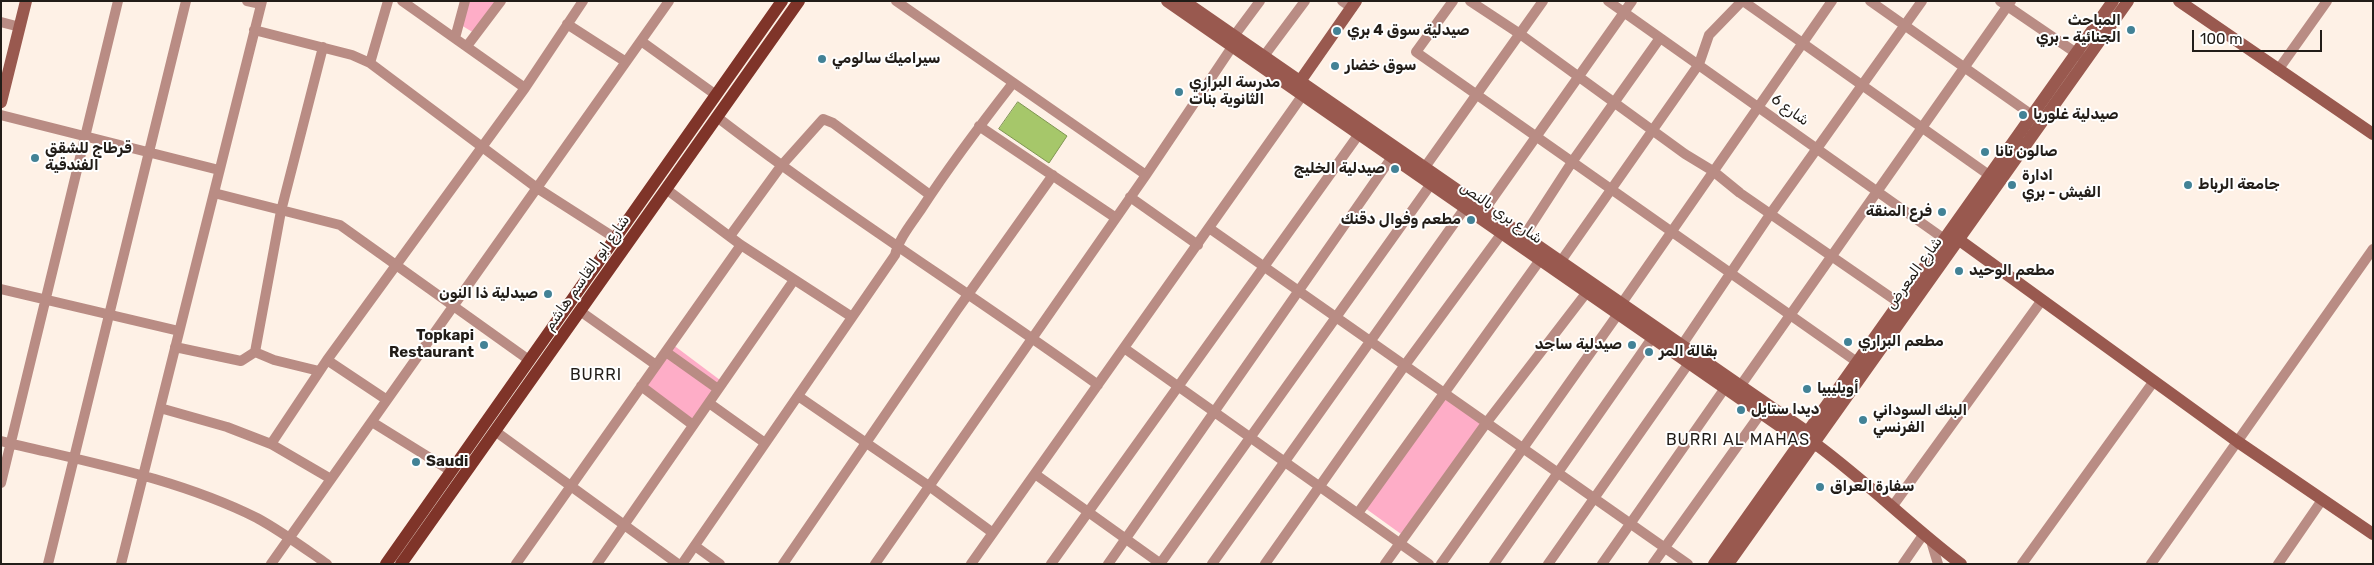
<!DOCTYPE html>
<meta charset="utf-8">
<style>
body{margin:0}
#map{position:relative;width:2374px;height:565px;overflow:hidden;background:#fef1e6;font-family:Rubik,sans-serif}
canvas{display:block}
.frame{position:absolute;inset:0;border:2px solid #221d18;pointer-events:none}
.scale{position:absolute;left:2192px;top:30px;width:130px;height:22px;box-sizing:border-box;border:2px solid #221d18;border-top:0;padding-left:6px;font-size:15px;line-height:18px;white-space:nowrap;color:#221d18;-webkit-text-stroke:4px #fff;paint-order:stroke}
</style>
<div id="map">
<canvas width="2374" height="565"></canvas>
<div class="frame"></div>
<div class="scale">100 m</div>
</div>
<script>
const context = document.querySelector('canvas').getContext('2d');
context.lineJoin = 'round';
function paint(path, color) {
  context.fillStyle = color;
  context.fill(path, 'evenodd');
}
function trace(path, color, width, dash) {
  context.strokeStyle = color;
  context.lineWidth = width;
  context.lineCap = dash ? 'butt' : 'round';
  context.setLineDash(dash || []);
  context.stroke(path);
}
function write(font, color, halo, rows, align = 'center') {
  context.font = font + ' Rubik,Vazirmatn,sans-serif';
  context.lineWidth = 4;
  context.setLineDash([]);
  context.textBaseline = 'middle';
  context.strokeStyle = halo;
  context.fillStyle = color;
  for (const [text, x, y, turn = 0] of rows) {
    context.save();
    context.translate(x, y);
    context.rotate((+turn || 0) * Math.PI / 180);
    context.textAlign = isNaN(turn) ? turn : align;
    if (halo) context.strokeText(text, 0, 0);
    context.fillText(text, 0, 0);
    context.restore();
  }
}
paint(new Path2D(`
 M467,1H497L474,33L461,25Z
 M672,344L720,380L691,421L641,385Z
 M1445,397L1481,423L1401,534L1365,508Z`), '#feadc7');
const water = new Path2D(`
 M1018,102L1067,136L1049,163L999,129Z`);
paint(water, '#a6c76a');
trace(water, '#7e9451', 1);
trace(new Path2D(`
 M247,1L261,4
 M402,1L525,88
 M896,1L1146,175
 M1342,1L1352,8
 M1453,1L1416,52L1857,362
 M1470,1L1520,34L1685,154L1713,171L1740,193L1905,307
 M1608,1L1950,243
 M1743,1L1989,175
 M1870,1L2032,115
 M2000,1L2082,57
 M1,22L20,27
 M567,24L626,62
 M254,30L352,55L370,63L537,188L615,238
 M455,38L465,1
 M641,41L716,95
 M467,46L501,1
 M1264,56L1305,1
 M370,63L388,1
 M2278,70L2327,1
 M1,115L219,170
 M717,117C839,211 972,294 1098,385
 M979,126L1116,218
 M1425,167L1543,1
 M666,189L741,245L852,317
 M214,193L340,225L529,360
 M1130,197L1198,245
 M1485,209L1632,1
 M1209,228L1688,564
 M730,236L781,166L823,119L833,123L930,195
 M1524,236L1572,162L1660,38
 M1561,261L1699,64L1709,35L1742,1
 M1,289L179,331
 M1622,303L1832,1
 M580,311L656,365
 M1682,345L1771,213L1922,1
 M175,347L241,361L255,352L274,360L319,371
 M1124,348L1429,564
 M255,352L281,211L323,47
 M666,352L718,389
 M327,360L387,400
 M1741,385L2011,1
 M641,386L693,425
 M798,396L929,486L993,533
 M709,403L765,443
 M160,408L227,427L271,444L331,479
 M372,422L451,471
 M495,431L678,564
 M1,441C87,462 177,478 257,518C281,531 304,548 327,564
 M271,444L327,360L525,88L583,1
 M1035,474L1161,564
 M1,483L118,1
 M1892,507L2042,300
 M1358,513L1540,260
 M1931,541L1938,564
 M695,546L720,564
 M48,564L186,1
 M121,564L262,1
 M271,564L669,1
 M516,564L741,245
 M597,564L794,280
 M682,564L895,255C899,238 912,223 922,208C950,165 981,124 1013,83
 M783,564L957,310L1053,175
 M875,564L1146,175L1232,47L1234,36L1260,1
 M971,564L1307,89
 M1051,564L1359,134
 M1108,564L1392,157
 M1160,564L1431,184
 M1212,564L1465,208
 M1265,564L1405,365L1502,233
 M1385,564L1487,422L1587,292
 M1441,564L1618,314
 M1494,564L1652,338
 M1548,564L1689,363
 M1602,564L1725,388
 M1653,564L1761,413
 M1903,564L1923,535
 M2022,564L2154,381
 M2151,564L2373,249
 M2278,564L2322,500`), '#b98c84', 10);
trace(new Path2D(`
 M1167,1L1810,447L1817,445
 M1184,1L1816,438L1817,445C1867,482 1911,526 1961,564
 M2179,1L2373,134
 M1296,87L1356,1
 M1,102L26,1
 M1951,234L2238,442L2373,534
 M1714,564L2113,1
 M1728,564L2128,1`), '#99594f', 12);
trace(new Path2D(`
 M386,564L782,1
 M401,564L799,1`), '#7f3429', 12);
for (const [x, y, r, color] of [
 [2131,30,5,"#428296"],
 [1337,31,5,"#428296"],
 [822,59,5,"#428296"],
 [1335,66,5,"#428296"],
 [1179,92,5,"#428296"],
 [2023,115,5,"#428296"],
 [1985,152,5,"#428296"],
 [35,158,5,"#428296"],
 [1395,169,5,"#428296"],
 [2012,185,5,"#428296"],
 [2188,185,5,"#428296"],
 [1942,212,5,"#428296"],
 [1471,220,5,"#428296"],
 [1959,271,5,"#428296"],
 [548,294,5,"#428296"],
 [1848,342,5,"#428296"],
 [484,345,5,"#428296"],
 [1632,345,5,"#428296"],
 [1649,352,5,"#428296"],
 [1807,389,5,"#428296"],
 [1741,410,5,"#428296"],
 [1863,420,5,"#428296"],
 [416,462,5,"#428296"],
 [1820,487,5,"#428296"]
]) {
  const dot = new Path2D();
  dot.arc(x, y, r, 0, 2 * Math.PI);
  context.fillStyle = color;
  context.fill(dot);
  trace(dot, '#fff', 2);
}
write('bold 15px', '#221d18', '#fff', [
 ["المباحث",2121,21,"right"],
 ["الجنائية - بري",2121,38,"right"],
 ["صيدلية سوق 4 بري",1347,31],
 ["سيراميك سالومي",832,59],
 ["سوق خضار",1345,66],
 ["مدرسة البراري",1189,83],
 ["الثانوية بنات",1189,100],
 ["صيدلية غلوريا",2033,115],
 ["قرطاج للشقق",45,149],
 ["الفندقية",45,166],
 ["صالون تانا",1995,152],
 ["صيدلية الخليج",1385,169,"right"],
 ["ادارة",2022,176],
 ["الفيش - بري",2022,193],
 ["جامعة الرباط",2198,185],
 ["فرع المنقة",1932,212,"right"],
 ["مطعم وفوال دقنك",1461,220,"right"],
 ["مطعم الوحيد",1969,271],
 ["صيدلية ذا النون",538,294,"right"],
 ["Topkapi",474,336,"right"],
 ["Restaurant",474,353,"right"],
 ["مطعم البراري",1858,342],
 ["صيدلية ساجد",1622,345,"right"],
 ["بقالة المر",1659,352],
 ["أويليبيا",1817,389],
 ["ديدا ستايل",1751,410],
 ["البنك السوداني",1873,411],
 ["الفرنسي",1873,428],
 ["Saudi",426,462],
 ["سفارة العراق",1830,487]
], 'left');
write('15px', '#221d18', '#fff', [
 ["شارع 6",1790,110,36],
 ["شارع بري بالنص",1501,213,35],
 ["شارع ابو القاسم هاشم",587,273,-55],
 ["شارع المعرض",1914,273,-54]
]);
context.letterSpacing = '1px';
write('16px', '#221d18', '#fff', [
 ["BURRI",596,375],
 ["BURRI AL MAHAS",1738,440]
]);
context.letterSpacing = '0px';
</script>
